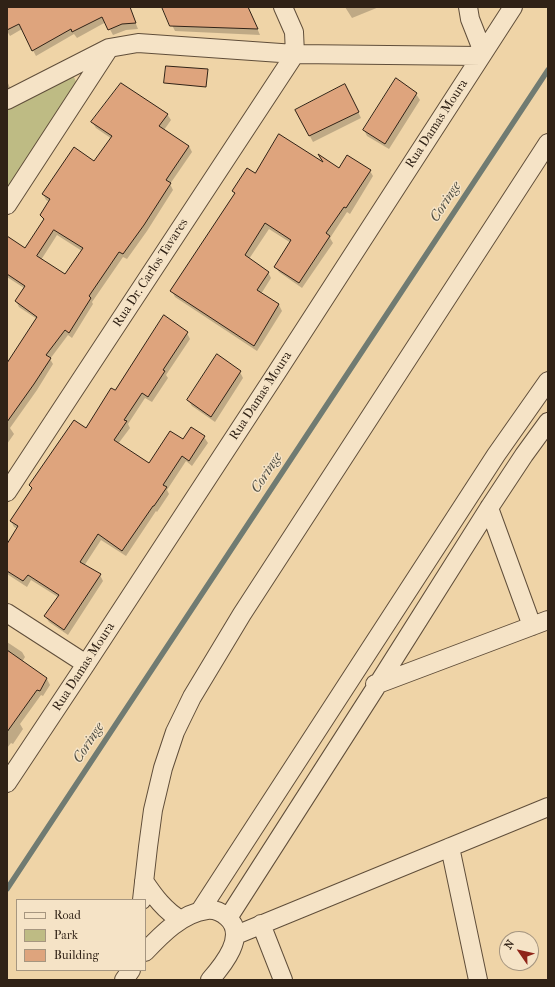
<!DOCTYPE html>
<style>
body{margin:0}
#map{position:relative;width:555px;height:987px;overflow:hidden;background:#efd4a7;font-family:"IM FELL French Canon",serif}
canvas{display:block}
.frame{position:absolute;inset:0;border:8px solid #302216;pointer-events:none}
.legend{position:absolute;left:16px;top:899px;width:130px;height:72px;box-sizing:border-box;background:#f5e3c6;border:1px solid #a69680;margin:0;padding:5px 7px;list-style:none;font-size:12px;color:#302216}
.legend li{display:flex;align-items:center;gap:8px;height:20px}
.legend b{width:20px;border:1px solid #a69680}
.north{position:absolute;left:499px;top:931px;width:40px;height:40px;box-sizing:border-box;background:#f5e3c6;border:1px solid #a69680;border-radius:50%;rotate:304deg;font-size:11px;font-weight:700;line-height:16px;text-align:center;color:#302216}
.north::after{content:'';display:block;margin:auto;width:14px;height:18px;background:#8f2418;clip-path:polygon(50% 0,100% 100%,50% 72%,0 100%)}
</style>
<div id="map">
<canvas width="555" height="987"></canvas>
<div class="frame"></div>
<ul class="legend">
<li><b style="height:5px;background:#f5e3c6"></b>Road</li>
<li><b style="height:11px;background:#bebb84"></b>Park</li>
<li><b style="height:11px;background:#dea47d"></b>Building</li>
</ul>
<div class="north">N</div>
</div>
<script>
const context = document.querySelector('canvas').getContext('2d');
context.lineJoin = 'round';
function paint(path, color) {
  context.fillStyle = color;
  context.fill(path, 'evenodd');
}
function trace(path, color, width, dash) {
  context.strokeStyle = color;
  context.lineWidth = width;
  context.lineCap = dash ? 'butt' : 'round';
  context.setLineDash(dash || []);
  context.stroke(path);
}
function write(font, color, halo, rows, align = 'center') {
  context.font = font + ' "IM FELL French Canon",serif';
  context.lineWidth = 3;
  context.setLineDash([]);
  context.textBaseline = 'middle';
  context.strokeStyle = halo;
  context.fillStyle = color;
  for (const [text, x, y, turn = 0] of rows) {
    context.save();
    context.translate(x, y);
    context.rotate((+turn || 0) * Math.PI / 180);
    context.textAlign = isNaN(turn) ? turn : align;
    if (halo) context.strokeText(text, 0, 0);
    context.fillText(text, 0, 0);
    context.restore();
  }
}
paint(new Path2D(`
 M65,75L74,77L77,84L7,190V105Z`), '#bebb84');
paint(new Path2D(`
 M9,7H131V8L130,9L138,29L126,30L113,35L106,22L77,38L74,34L36,56L22,29L10,36L7,31V8Z
 M163,7H248L260,35L175,31Z
 M345,7H379L352,18Z
 M7,81L12,92L7,94Z
 M348,91L361,118L313,142L296,110Z
 M416,94L420,100L389,149L367,136L364,130Z
 M167,114L171,120L164,130L189,146L192,152L170,184L173,190L147,231L127,259L123,257L92,302L93,304L72,338L68,335L50,359L53,364L37,390L10,428L14,434L7,444V364L37,319L19,307L16,301L24,288L7,277V237L25,250L44,221L41,215L50,202L46,200L43,194L94,162L112,139L96,128L92,122ZM57,235L82,251L66,276L41,260Z
 M325,165L339,169L370,171L373,176L350,214L347,212L330,238L333,243L302,288L279,272L276,267L291,243L269,229L249,259L268,272L271,278L261,294L279,305L282,311L257,351L175,297L172,291L235,194L233,191L255,175Z
 M187,333L190,339L166,375L168,378L152,402L145,398L128,424L130,428L118,444L149,464L183,441L204,437L208,443L192,466L186,461L167,490L169,494L157,512L156,511L126,556L101,540L84,566L100,575L103,581L68,635L49,622L45,616L58,597L31,580L27,587L7,574V545L18,529L14,527L11,521L32,489L30,485L86,429L115,392Z
 M240,372L243,378L215,422L192,406L188,400Z
 M7,642L22,652L25,657L22,662L47,679L50,685L43,696L41,695L20,724L23,729L13,744L11,743L7,748Z`), '#0003');
trace(new Path2D(`
 M7,889L548,70`), '#707b72', 5.5);
const building = new Path2D(`
 M7,7H130L136,23L122,24L108,30L102,17L72,32L71,29L32,51L19,24L7,30Z
 M162,7H248L258,29L170,26Z
 M166,66L208,69L206,87L164,83Z
 M396,78L417,93L385,144L363,130Z
 M121,83L168,114L159,126L189,146L166,180L171,183L144,225L123,254L119,252L89,296L91,298L69,333L65,330L46,355L51,358L34,384L7,422V363L37,317L15,301L25,286L7,274V236L25,248L44,219L40,215L50,199L42,194L74,147L94,161L112,136L91,122ZM54,230L83,248L65,274L37,256Z
 M345,84L359,112L309,136L295,110Z
 M279,134L323,162L318,154L339,168L347,155L371,170L346,208L344,207L326,233L330,236L299,283L274,267L291,240L265,223L245,255L269,272L257,290L279,304L254,346L170,291L235,193L232,191L247,168L255,173Z
 M164,315L188,332L163,370L165,371L148,397L142,393L124,420L127,421L114,440L149,463L170,431L183,439L191,427L205,436L189,461L182,456L163,485L167,487L154,506H153L122,551L98,534L80,562L101,574L64,630L44,616L59,595L28,575L23,581L7,571V544L18,526L10,521L32,488L29,485L74,420L86,428L111,388L115,390Z
 M217,354L241,371L211,417L187,400Z
 M7,650L47,678L40,691L37,690L7,732Z`);
paint(building, '#dea47d');
trace(building, '#302216', 1);
const minor = new Path2D(`
 M468,7L470,19L483,52
 M7,100L109,48L138,43L295,54L481,56
 M7,205L108,50
 M7,492L295,54L294,32L283,7
 M489,508L532,626
 M7,613L86,664
 M375,684H378L548,620
 M7,783L86,664L277,372L513,7
 M450,847L478,980
 M144,881C154,896 165,911 181,920
 M142,900L148,847L153,810L163,768L175,732L192,697L242,614L548,143
 M200,911L496,455L548,381
 M228,918L378,684L489,508L524,455L548,422
 M261,924L283,980
 M236,935L548,807
 M145,952C161,935 182,913 207,910C215,909 221,912 227,917C248,935 223,965 210,980
 M124,980L131,970`);
trace(minor, '#604e3a', 20);
trace(minor, '#f5e3c6', 18);
write('13px', '#302216', '#f5e3c6', [
 ["Rua Damas Moura",437,124,-57],
 ["Rua Dr. Carlos Tavares",151,273,-57],
 ["Rua Damas Moura",261,396,-57],
 ["Rua Damas Moura",84,667,-57]
]);
write('italic 14px', '#504f44', '#f5e3c6', [
 ["Coringe",446,202,-57],
 ["Coringe",267,473,-57],
 ["Coringe",89,743,-57]
]);
</script>
